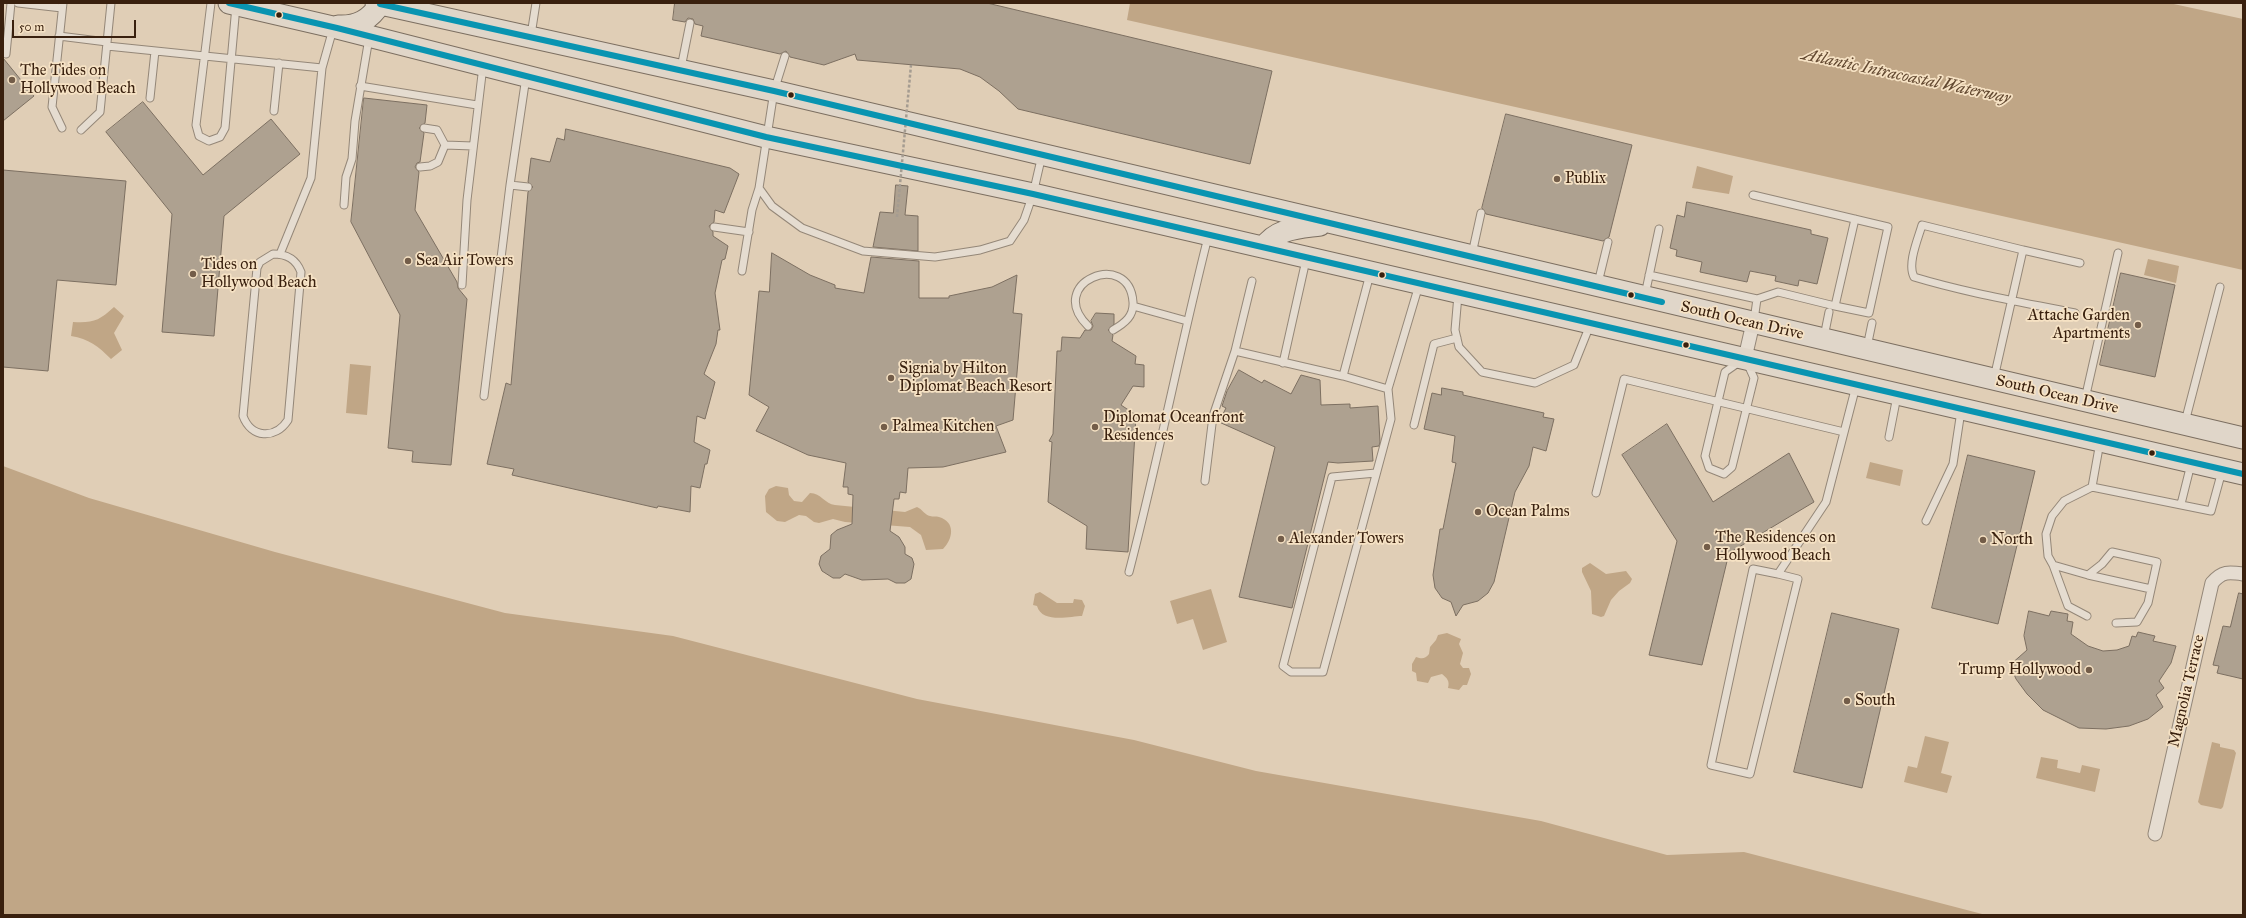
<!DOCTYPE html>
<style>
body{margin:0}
#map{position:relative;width:2246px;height:918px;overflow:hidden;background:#e0ceb6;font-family:"IM FELL Great Primer",serif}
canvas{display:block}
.frame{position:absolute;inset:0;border:4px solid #39200e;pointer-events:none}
.scale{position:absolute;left:12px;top:20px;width:124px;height:18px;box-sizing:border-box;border:2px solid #39200e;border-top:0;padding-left:5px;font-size:12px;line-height:14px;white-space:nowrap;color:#39200e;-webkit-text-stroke:3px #f6e2c4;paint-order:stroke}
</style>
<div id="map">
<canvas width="2246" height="918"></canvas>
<div class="frame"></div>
<div class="scale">50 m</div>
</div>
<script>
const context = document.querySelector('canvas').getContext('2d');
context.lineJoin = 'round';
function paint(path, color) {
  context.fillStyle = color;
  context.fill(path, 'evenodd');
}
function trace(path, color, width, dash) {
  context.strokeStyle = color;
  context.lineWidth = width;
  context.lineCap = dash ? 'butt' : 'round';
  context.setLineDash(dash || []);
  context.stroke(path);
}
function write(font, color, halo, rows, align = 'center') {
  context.font = font + ' "IM FELL Great Primer",serif';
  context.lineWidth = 3.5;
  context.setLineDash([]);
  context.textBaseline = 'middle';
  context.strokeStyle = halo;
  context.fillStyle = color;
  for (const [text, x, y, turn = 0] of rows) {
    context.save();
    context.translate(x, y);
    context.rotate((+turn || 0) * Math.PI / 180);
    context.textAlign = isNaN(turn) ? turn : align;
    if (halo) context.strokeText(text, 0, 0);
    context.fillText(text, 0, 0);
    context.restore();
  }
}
paint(new Path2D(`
 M1130,3H2169L2243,19V270L1127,20Z
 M1697,166L1733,176L1729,194L1692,188Z
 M2148,259L2179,266L2176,283L2144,275Z
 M114,307L124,316L114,333L122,350L111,359C98,346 89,339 71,336L73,322C93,323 99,321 114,307Z
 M350,364L371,366L367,415L346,413Z
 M1870,462L1903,470L1900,486L1866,478Z
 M3,466L89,498L275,552L505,613L673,636L917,699L1134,740L1256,771L1541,821L1667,855L1744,852L1986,915H3Z
 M776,486L788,488L789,495L794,501L802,502L810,493C821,493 825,504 835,505L905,512L917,507C922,509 925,515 930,516C933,517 936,516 939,517C956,522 953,539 943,549L926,550L921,535L910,527L845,522L833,519L819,523L814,522L806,516L799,515L785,522L777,521L766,512L765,496L769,489Z
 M1590,563L1606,574L1626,571L1632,579L1630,583L1619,591L1611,600L1604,616L1601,617L1592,614L1591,591L1582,572V568Z
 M1211,589L1227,642L1203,650L1193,619L1177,624L1170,601Z
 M1040,592L1057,603H1073L1074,599L1082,600L1085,606L1082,616C1071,616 1042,624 1037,606L1033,605L1035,594Z
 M1447,633L1461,639L1459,644L1463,653L1460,664L1463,668H1469L1471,674L1467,685H1463L1459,690L1448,688C1450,681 1447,678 1442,674L1431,677L1428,683L1417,681L1416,673L1412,671V664L1416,657C1422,659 1425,659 1429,654L1430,647L1436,640L1438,635Z
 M1925,736L1949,742L1941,773L1952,776L1947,793L1904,782L1908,766L1917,768Z
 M2212,742L2220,744V747L2234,750L2236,753L2223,807L2221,809L2201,805L2198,802Z
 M2041,757L2058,760L2057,768L2080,773L2082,765L2100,769L2095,792L2036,778Z`), '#c0a686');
const building = new Path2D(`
 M675,3H987L1272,71L1250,164L1018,109L999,91L980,77L960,69L857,60L855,54L824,65L790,57L786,51L780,54L701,36L703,26L695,24L693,19L688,18L685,22L673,20Z
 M3,58L34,96L3,121Z
 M364,98L427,105L425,123L419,128L424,133L420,162L417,163L415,167L419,172L415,210L457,282L458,288L467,299L451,465L412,462L413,451L388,448L400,315L351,222Z
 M143,102L203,175L271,119L300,154L224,216L214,336L162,332L172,214L106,132Z
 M1506,114L1632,145L1609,237L1603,241L1486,214L1482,208Z
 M566,129L730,168L739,174L724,213L715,210L714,222L709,226L713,232V236L728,246L725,259L722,260L715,293L720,330H718L716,344L704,374L715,382L705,419L697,416L694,442L710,450L707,464H705L700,488L691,486L690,512L658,506L657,508L512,475L514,469L487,464L506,383L511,385L528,192L533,187L528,182L531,158L550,162L557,138L564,140Z
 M3,170L126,181L116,285L57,280L48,371L3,367Z
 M896,185L908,186L905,215L918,216V251L873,247L880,212L893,213Z
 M1687,202L1811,230V234L1828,238L1817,284L1799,280L1798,286L1775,281L1776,276L1750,271L1747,282L1700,272L1702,262L1676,256L1677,250L1670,248L1677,215L1684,217Z
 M772,253L810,275L835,285V288L864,293L871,257L919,261V298H949V296L992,287L1017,275L1013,313L1022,314L1013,420L996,426L1006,452L943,467L908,468L906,493L900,492L899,499H894L890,531L899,537L905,547V554L912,558L914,564L911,579L905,583H896L888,579L862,580L845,574L840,578H833L822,571L819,564L821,556L830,549L831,535L837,530L852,524L853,495L848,494V487H843L846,463L808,455L756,431L769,407L749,395L759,291L769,292Z
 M2121,273L2175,285L2155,377L2100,365Z
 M1096,313L1114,314V324L1108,330L1113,335L1112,341L1136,356L1135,364L1144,365V387L1133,386L1121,405L1136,415L1128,552L1086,549L1087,526L1048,502L1052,442L1049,441L1053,434L1057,351H1061L1062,337L1080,338L1085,330H1091L1093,326L1091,321Z
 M1239,370L1262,383L1264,380L1291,394L1301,375L1320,380L1321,405L1350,404V408L1378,406L1380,442L1379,446L1372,447L1373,461L1338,463L1328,462L1292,608L1239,597L1275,447L1219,422L1226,408L1222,406L1227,391Z
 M1442,388L1463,392V395L1544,413L1543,417L1554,419L1546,451L1533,447L1529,466L1515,492L1494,582L1488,593L1478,601L1463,605L1456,616L1451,602L1442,598L1435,588L1433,575L1440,529H1443L1456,463L1452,462L1455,436L1424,429L1432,393L1441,395Z
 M1667,424L1713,502L1789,453L1814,502L1729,553L1702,665L1649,655L1677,541L1622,455Z
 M1968,455L2035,471L1998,624L1932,608Z
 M2239,593L2243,594V679L2217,673L2219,666L2213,665L2223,626L2230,627Z
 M2029,611L2049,616L2051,611L2068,614L2067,621L2073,622L2071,634L2088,646L2103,651L2117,650L2129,646L2132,636L2136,637L2138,632L2155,636L2153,641L2176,646L2171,663L2159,681L2164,688L2156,695L2163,707L2148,719L2129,726L2106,729L2079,728L2043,710L2027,694L2016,679L2010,665L2027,650L2024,636Z
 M1832,613L1899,629L1862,788L1794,772Z`);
paint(building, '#aea190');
trace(building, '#7c6f61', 1);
const lane = new Path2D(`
 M18,3L62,8
 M211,3L196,125L199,136L209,141L220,137L225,128L236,6
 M531,35L536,3
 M59,36L107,42
 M107,46L322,68L311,178L280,254
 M6,54L11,3
 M785,56L774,91L759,188L772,206L802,228L863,251L935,257L980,250L1010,241L1024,220L1033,194L1042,155
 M322,68L333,29
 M681,68L690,23
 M360,86L477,105
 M150,98L155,51
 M274,111L279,63
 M62,128L52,107L63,3
 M424,128L437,130L445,145L473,146
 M81,130L100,112L111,3
 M420,167L430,166L438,162L445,145
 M510,185L528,187
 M1753,195L1888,227L1869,313L1835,306L1855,219
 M344,205L346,177L352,159L355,121L369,38
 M714,227L749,232
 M2023,250L2080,263
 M273,254C287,254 296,259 301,272L288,420C275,440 251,438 243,416L257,268L260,262Z
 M1472,254L1481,213
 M742,271L752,210L759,188
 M1649,275L1757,299L1778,292L1835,306
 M1598,283L1608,242
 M462,285L467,200L483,66
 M1458,295L1455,330L1459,347L1482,372L1535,383L1574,365L1590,325
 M1645,295L1659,229
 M1133,306L1187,321
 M1754,320L1757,299
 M1088,326C1044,283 1129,248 1133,302C1134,316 1125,323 1113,330
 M1824,337L1829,312
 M1867,347L1872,323
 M1235,351L1252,281
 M1745,358L1754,378L1732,467L1724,474L1709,468L1705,456L1725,372Z
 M1283,363L1306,260
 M1343,376L1388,389L1419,285
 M1994,378L2023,250L1922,225C1918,239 1907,264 1914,277C1967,293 2021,302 2075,313
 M484,396L510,185L526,77
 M2085,399L2118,253
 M2185,422L2220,287
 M1414,425L1434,344L1457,338
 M1889,437L1897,396
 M1376,473L1332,477L1283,666L1291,672H1323L1391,419L1388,389
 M1205,481L1213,416L1235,351L1343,376L1370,274
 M2092,487L2100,442
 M1596,493L1624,379L1844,432
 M2181,504L2191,464
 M1926,521L1953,464L1961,411
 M2053,565L2048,556L2046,534L2052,516L2064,501L2092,487L2211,511L2222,471
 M1129,572C1158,461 1180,348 1208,237
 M1778,574L1798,579L1750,774L1711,765L1753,569L1778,574L1826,502L1856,386
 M2088,575L2151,589
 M2087,616L2068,606L2053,565L2088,575L2102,564L2112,552L2157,562L2148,603L2137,622L2116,623`);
const street = new Path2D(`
 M1745,358L1753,323
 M2155,834L2212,583C2222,571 2229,572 2243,574`);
const primary = new Path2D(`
 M229,3L337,28L766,137L1033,194L2243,474
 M376,3L774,91L2243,438
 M338,26C357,27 370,20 380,4
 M1264,247C1277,228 1299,228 1320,225`);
trace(lane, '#948778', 9);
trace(street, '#948778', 15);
trace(primary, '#7c6f61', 23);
trace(lane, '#e5dcd0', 7);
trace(street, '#e5dcd0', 13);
trace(primary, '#e0d6c9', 21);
trace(new Path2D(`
 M897,217L911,65`), '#a59c91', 2.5, [3, 2]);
trace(new Path2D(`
 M229,3L337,28L766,137L1033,194L2243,474
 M380,4L774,91L1662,302`), '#0994b1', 6);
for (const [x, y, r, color] of [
 [279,15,3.5,"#39200e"],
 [12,80,4,"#735d49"],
 [791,95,3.5,"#39200e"],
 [1557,179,4,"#735d49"],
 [408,261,4,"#735d49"],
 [193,274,4,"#735d49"],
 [1382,275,3.5,"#39200e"],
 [1631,295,3.5,"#39200e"],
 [2138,325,4,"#735d49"],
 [1686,345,3.5,"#39200e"],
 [891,378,4,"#735d49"],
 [884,427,4,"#735d49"],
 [1095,427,4,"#735d49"],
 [2152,453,3.5,"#39200e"],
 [1478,512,4,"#735d49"],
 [1281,539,4,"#735d49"],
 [1983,540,4,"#735d49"],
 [1707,547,4,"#735d49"],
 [2089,670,4,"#735d49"],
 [1847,701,4,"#735d49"]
]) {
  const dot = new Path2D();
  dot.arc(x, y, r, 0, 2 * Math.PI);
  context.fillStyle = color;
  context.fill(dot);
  trace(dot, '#f6e2c4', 1.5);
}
write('16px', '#39200e', '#f6e2c4', [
 ["The Tides on",20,71],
 ["Hollywood Beach",20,89],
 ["Publix",1565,179],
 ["Sea Air Towers",416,261],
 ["Tides on",201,265],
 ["Hollywood Beach",201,283],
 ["Attache Garden",2130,316,"right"],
 ["Apartments",2130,334,"right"],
 ["Signia by Hilton",899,369],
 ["Diplomat Beach Resort",899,387],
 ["Diplomat Oceanfront",1103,418],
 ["Residences",1103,436],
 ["Palmea Kitchen",892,427],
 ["Ocean Palms",1486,512],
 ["The Residences on",1715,538],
 ["Hollywood Beach",1715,556],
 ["Alexander Towers",1289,539],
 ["North",1991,540],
 ["Trump Hollywood",2081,670,"right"],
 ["South",1855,701]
], 'left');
write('16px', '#39200e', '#f6e2c4', [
 ["South Ocean Drive",1742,321,13],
 ["South Ocean Drive",2057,395,13],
 ["Magnolia Terrace",2187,691,-77]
]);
write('italic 17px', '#634931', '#f6e2c4', [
 ["Atlantic Intracoastal Waterway",1906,77,12]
]);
</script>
